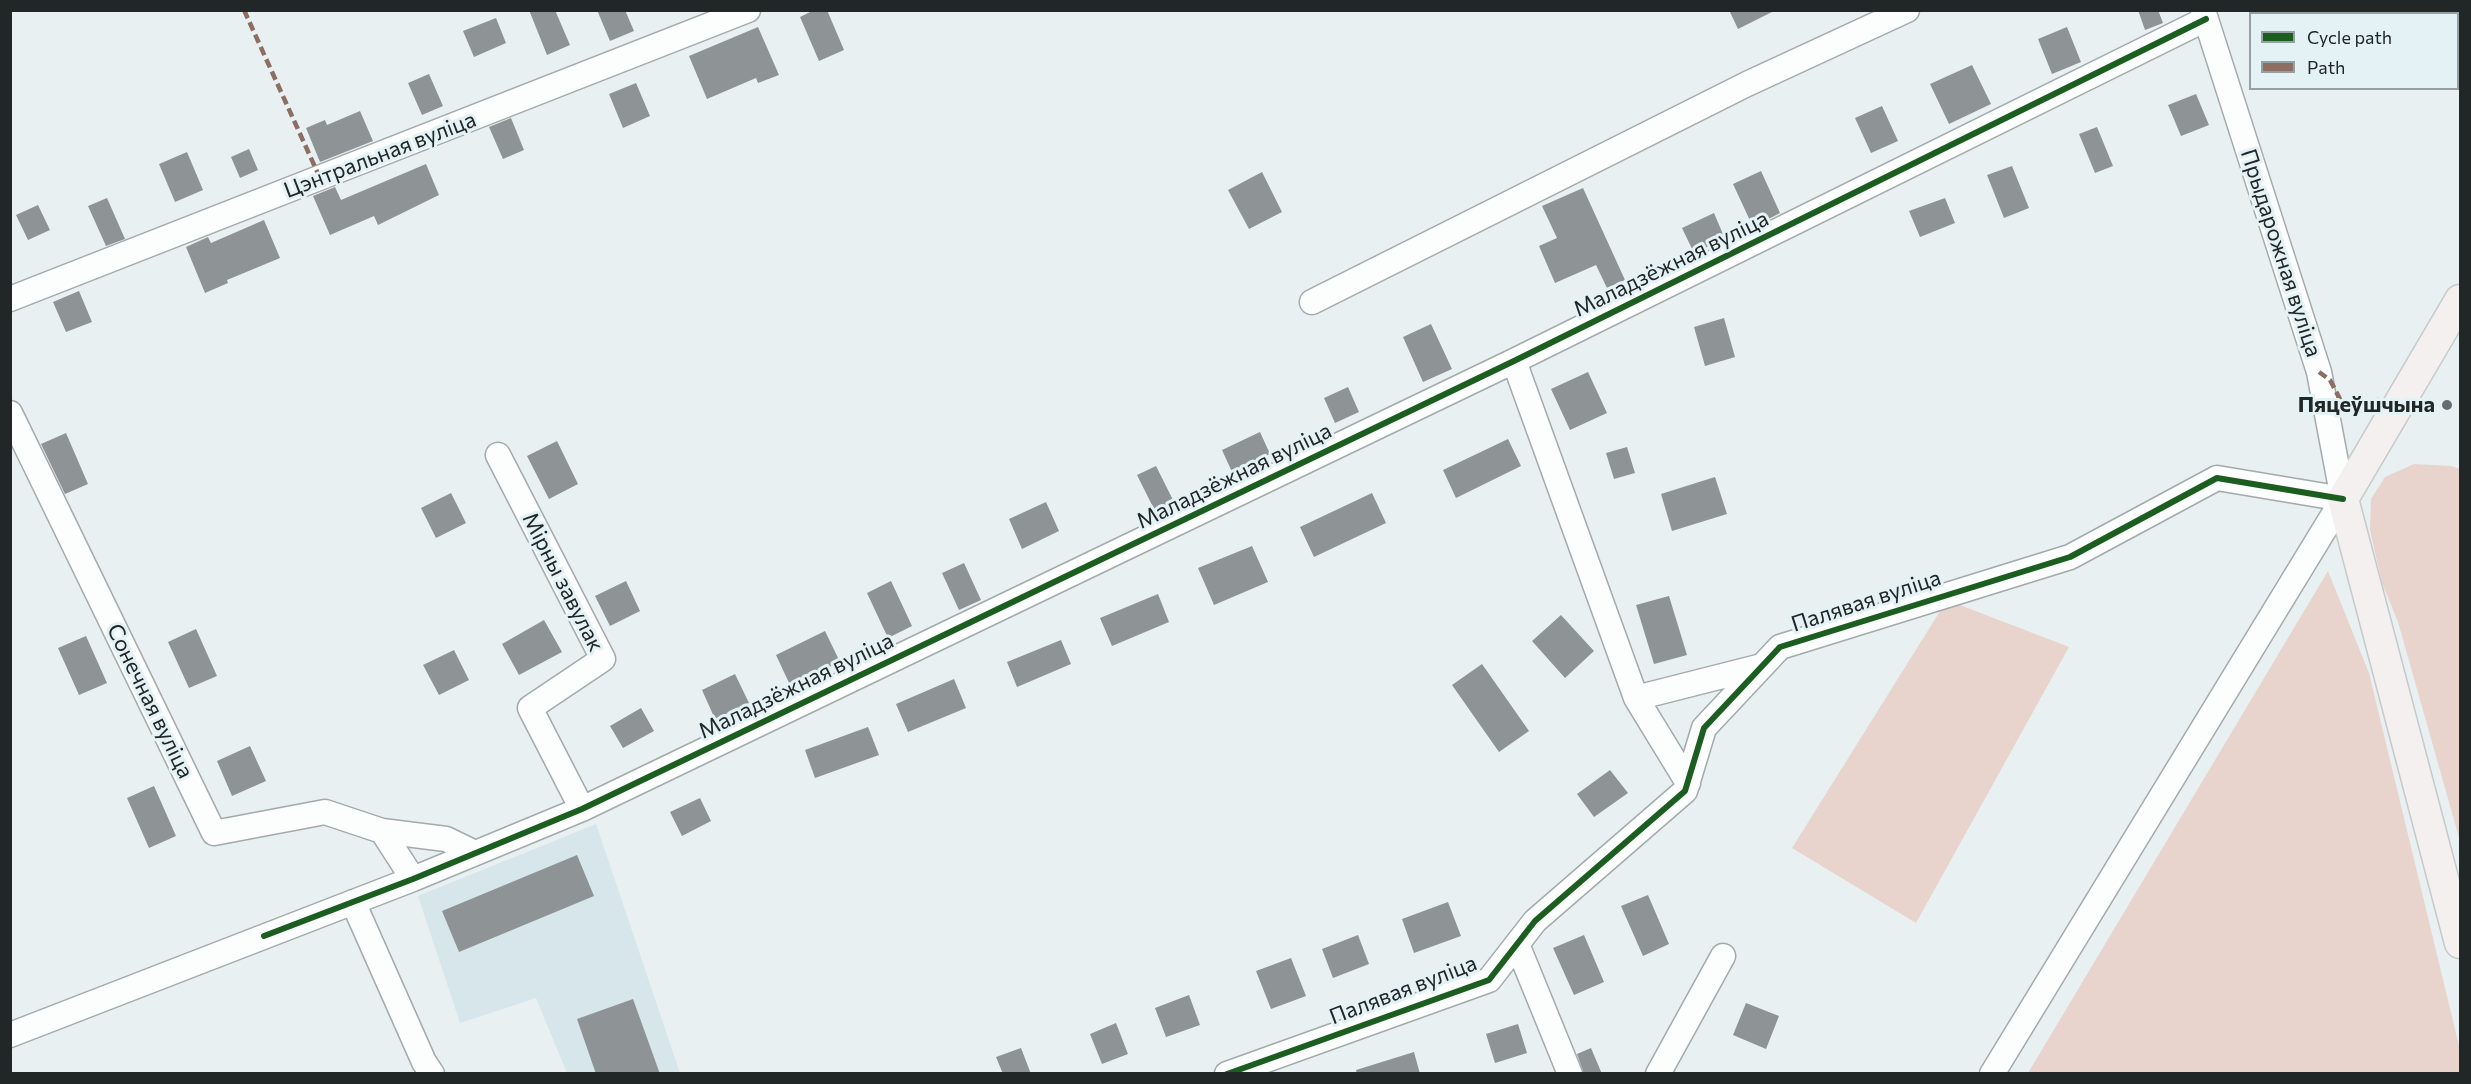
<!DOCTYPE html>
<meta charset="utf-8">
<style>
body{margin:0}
#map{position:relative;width:2471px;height:1084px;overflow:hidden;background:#e8f0f2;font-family:Commissioner,sans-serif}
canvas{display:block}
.frame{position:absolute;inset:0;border:12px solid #212627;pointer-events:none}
.legend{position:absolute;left:2249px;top:12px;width:210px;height:78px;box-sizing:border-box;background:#e4f2f6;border:2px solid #96a0a3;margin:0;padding:8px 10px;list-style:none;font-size:18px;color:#212627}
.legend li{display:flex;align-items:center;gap:12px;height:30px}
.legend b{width:30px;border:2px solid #96a0a3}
</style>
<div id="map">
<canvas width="2471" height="1084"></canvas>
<div class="frame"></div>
<ul class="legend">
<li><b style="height:8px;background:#1b5e20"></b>Cycle path</li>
<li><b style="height:8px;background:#8d6e63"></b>Path</li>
</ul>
</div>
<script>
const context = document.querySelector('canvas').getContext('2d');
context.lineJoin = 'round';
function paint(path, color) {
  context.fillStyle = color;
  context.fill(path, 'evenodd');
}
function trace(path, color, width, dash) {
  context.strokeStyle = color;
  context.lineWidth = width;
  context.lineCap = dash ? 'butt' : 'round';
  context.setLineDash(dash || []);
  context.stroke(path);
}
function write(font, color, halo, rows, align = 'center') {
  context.font = font + ' Commissioner,sans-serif';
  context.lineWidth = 6;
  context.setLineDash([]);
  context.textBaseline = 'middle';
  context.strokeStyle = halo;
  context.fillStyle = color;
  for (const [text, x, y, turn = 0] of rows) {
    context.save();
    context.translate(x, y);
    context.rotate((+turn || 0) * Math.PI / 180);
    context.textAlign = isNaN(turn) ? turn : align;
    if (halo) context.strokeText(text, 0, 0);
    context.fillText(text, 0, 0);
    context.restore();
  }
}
paint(new Path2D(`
 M596,824L680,1073H567L536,998L460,1023L418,896Z`), '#d6e6eb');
paint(new Path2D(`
 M2414,464L2451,466L2460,469V841L2398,622L2382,583L2370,530L2371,499L2385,477Z
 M2328,571L2369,673L2460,1050V1073H2028Z
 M1947,600L2069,647L1916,923L1792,848Z`), '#e8d4cc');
paint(new Path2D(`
 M529,10H555L570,45L547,55Z
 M597,10H625L634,31L610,41Z
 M814,10H827L844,50L819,61L800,17Z
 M1729,10H1776L1738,29Z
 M2138,10H2158L2163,23L2145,30Z
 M496,18L506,43L474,57L463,31Z
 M758,27L779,75L758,83L756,78L707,99L689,56Z
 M2067,27L2081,62L2052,74L2038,39Z
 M1972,65L1991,104L1949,124L1930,84Z
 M429,74L443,106L422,115L408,83Z
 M636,83L650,116L623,128L609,94Z
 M2196,94L2209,125L2181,136L2168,105Z
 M1882,106L1898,141L1871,153L1855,118Z
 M360,111L373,141L320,162L306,128L325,120L327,125Z
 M511,118L524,150L503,159L489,127Z
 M2097,127L2113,166L2095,173L2079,134Z
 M249,149L258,170L240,178L231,157Z
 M187,152L203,190L175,202L159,164Z
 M426,164L439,195L378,225L374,216L330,235L313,196L335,187L341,200Z
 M2012,166L2029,208L2004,218L1987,175Z
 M1761,171L1780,213L1753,227L1733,184Z
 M1262,172L1282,212L1249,229L1228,190Z
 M1583,188L1625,280L1607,288L1596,265L1555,283L1539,246L1557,238L1542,206Z
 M107,198L125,239L106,246L88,206Z
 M1945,198L1955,223L1920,237L1909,211Z
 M38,205L50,230L28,240L16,215Z
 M1714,213L1725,239L1694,253L1682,228Z
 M264,220L280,258L227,280L228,283L205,293L186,247L208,237L211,243Z
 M79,291L92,322L66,332L53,302Z
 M1724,318L1735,357L1705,366L1694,327Z
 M1431,324L1452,369L1423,382L1403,337Z
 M1588,372L1607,413L1570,430L1551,389Z
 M1348,387L1359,412L1335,423L1324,398Z
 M1260,432L1270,454L1232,472L1222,450Z
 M66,433L88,484L65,494L41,444Z
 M1508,439L1521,466L1456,498L1443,470Z
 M557,441L578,484L549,499L527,456Z
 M1627,447L1635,473L1614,479L1606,453Z
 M1156,466L1175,504L1156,513L1137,475Z
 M1715,477L1727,514L1672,531L1661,494Z
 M451,493L466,523L436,538L421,508Z
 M1372,493L1386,523L1314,557L1300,527Z
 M1046,502L1059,531L1022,549L1009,519Z
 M1252,546L1268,582L1214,605L1198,568Z
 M964,563L981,600L959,610L942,573Z
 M626,581L640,611L610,626L595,596Z
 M891,581L912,626L888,638L867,593Z
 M1158,594L1169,622L1112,646L1100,618Z
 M1669,596L1687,655L1654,664L1636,605Z
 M1561,615L1594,651L1565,678L1532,641Z
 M544,620L562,652L519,675L502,644Z
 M196,629L217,676L189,688L168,642Z
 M825,631L840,662L790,685L776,655Z
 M86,636L107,683L79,695L58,648Z
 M1061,640L1071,664L1017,687L1007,662Z
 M454,650L469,680L439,695L423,665Z
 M1482,664L1529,731L1499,752L1452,685Z
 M735,674L749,703L715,719L702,690Z
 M954,679L966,708L908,732L896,704Z
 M641,708L654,731L623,748L610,726Z
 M868,727L879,755L815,778L805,750Z
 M250,746L266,781L232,796L217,761Z
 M1610,770L1628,793L1594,817L1577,794Z
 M154,786L176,836L149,848L127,798Z
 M700,798L711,821L682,836L670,812Z
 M577,855L594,896L459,952L442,911Z
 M1648,895L1669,944L1643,956L1621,906Z
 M1448,902L1461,936L1414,953L1402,919Z
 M1358,935L1369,964L1333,978L1322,949Z
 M1584,935L1604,982L1574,995L1553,948Z
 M1291,958L1306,996L1271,1009L1256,971Z
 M1189,995L1200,1025L1166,1037L1155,1008Z
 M633,999L660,1074H596L577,1019Z
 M1746,1003L1779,1016L1766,1049L1733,1035Z
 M1116,1023L1128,1054L1102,1064L1090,1034Z
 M1518,1024L1527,1053L1495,1063L1486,1034Z
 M1021,1048L1031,1074H1003L996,1057Z
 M1591,1048L1602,1074H1584L1577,1054Z
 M1414,1052L1420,1074H1357L1356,1070Z`), '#8e9495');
const minor = new Path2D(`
 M2203,10L2319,372L2343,499
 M10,299L748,10
 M1312,302L1747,84L1907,10
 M1514,361L1636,698L1762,666
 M10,413L214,833L325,812L382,831L413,879
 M498,455L603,659L530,708L582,809
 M1636,698L1688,783
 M382,831L446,839L475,853
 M353,902L424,1062L432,1074
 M1517,944L1570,1074
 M10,1035L413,879L582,809L1514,361L2206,19
 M1227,1074L1489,980L1535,921L1685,791L1704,728L1780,647L2070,557L2217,478L2343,499
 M1658,1074L1723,956
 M1992,1074L2343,499`);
const major = new Path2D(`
 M2460,300L2343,499L2460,943`);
trace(minor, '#a4aaac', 27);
trace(major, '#c6cacb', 33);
trace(minor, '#fcfdfd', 24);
trace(major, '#f4f0ef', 30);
trace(new Path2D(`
 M244,10L320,178
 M2319,372L2330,380L2341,401L2360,411L2379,399`), '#8d6e63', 4.5, [9, 4.5]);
trace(new Path2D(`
 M264,936L413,879L582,809L1514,361L2206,19
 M1227,1074L1489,980L1535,921L1685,791L1704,728L1780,647L2070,557L2217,478L2343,499`), '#1b5e20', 6);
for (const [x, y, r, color] of [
 [2447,405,6,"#676d6e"]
]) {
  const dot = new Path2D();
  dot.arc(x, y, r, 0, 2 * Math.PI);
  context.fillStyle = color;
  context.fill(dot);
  trace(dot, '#e4f2f6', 2);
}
write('22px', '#212627', '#e4f2f6', [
 ["Цэнтральная вуліца",380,155,-21],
 ["Прыдарожная вуліца",2281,253,72],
 ["Маладзёжная вуліца",1671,264,-26],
 ["Маладзёжная вуліца",1234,476,-26],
 ["Мірны завулак",563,582,63],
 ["Палявая вуліца",1866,601,-18],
 ["Маладзёжная вуліца",796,686,-26],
 ["Сонечная вуліца",150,701,64],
 ["Палявая вуліца",1403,990,-21]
]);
write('bold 22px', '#212627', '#e4f2f6', [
 ["Пяцеўшчына",2435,405]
], 'right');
</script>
